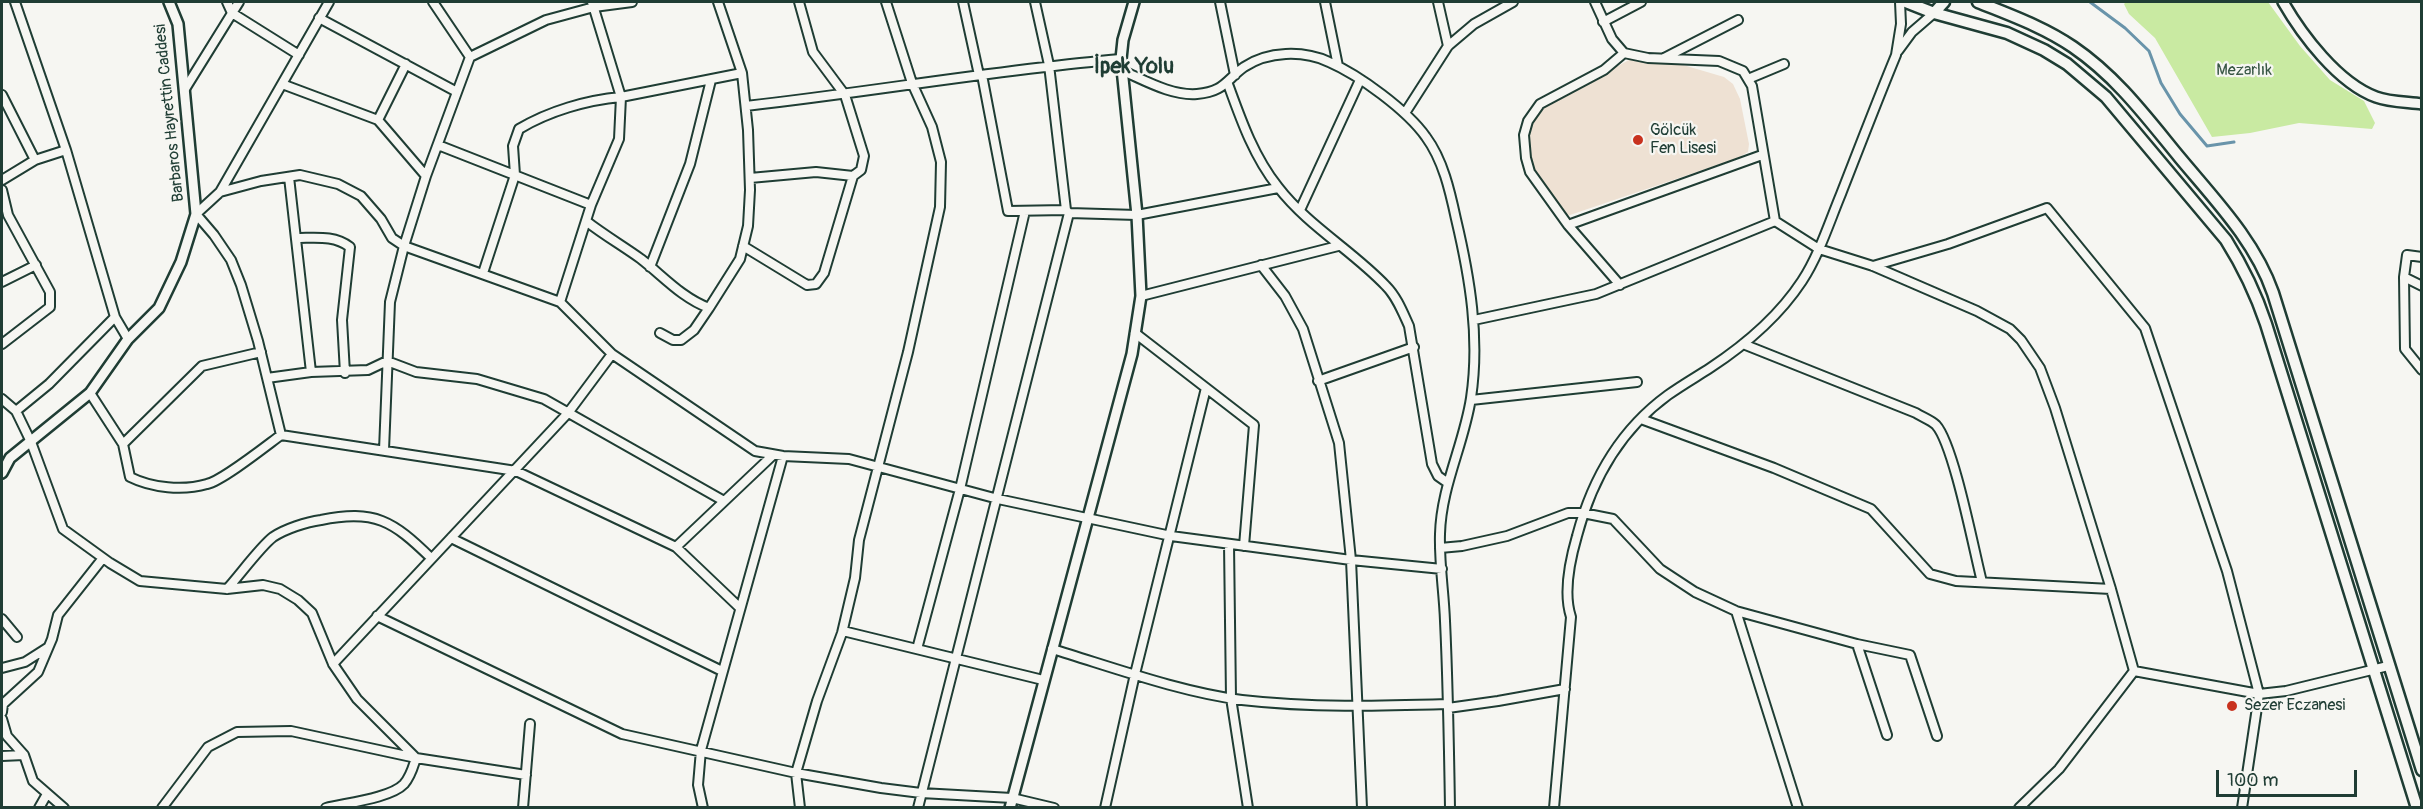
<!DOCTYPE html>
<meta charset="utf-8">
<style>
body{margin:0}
#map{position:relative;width:2423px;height:809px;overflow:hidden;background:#f6f6f2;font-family:Pangolin,sans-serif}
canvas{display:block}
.frame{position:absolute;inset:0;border:3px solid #1f3d34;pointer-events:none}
.scale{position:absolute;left:2216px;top:770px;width:141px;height:27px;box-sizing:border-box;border:3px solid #1f3d34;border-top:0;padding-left:8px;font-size:18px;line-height:21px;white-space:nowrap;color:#1f3d34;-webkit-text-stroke:4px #f6f6f2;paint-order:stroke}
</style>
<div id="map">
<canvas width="2423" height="809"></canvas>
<div class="frame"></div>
<div class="scale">100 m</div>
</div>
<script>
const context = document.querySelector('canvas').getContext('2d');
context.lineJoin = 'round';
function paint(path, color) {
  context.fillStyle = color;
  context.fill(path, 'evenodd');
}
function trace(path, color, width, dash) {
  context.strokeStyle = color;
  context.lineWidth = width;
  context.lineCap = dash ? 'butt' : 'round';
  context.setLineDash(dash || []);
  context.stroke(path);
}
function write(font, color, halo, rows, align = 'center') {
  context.font = font + ' Pangolin,sans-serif';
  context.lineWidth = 4.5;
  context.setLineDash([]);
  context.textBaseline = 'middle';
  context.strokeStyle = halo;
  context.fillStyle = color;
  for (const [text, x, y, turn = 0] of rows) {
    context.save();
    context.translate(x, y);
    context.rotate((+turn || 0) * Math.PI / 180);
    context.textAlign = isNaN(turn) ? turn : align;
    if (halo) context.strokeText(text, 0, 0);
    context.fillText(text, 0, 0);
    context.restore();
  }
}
paint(new Path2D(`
 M1629,60L1673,62L1724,77L1733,84L1740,99L1749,144L1748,152L1738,158L1567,216L1545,188L1531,162L1527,137L1529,127L1533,118L1550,102Z`), '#eee1d3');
paint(new Path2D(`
 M2126,2H2268L2300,46L2330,80L2364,101L2375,123L2372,129L2299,123L2250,133L2212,137L2155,38L2129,14L2124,4Z`), '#c9eaa2');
trace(new Path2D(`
 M2090,2L2125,28L2149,51L2161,83L2180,114L2207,146L2234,142`), '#6994aa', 3);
const minor = new Path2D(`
 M15,2L66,150L115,317L128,339
 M227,2L232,13L299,55
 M433,2L470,57
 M963,2L979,75
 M1220,2L1235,75
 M1325,2L1338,66
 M1438,2L1448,46
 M1595,2L1612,39L1624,53L1648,58L1719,61L1743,71L1752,86L1775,221L1819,249L1873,266L1977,311L2010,329L2021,340L2040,368L2055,408L2111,589L2134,671L2059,769L2019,808
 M319,18L457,92
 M1603,22L1641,2
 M1898,51L1912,32L1934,13
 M1664,58L1738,20
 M1123,71C1146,81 1172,96 1197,94C1224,92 1226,80 1244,67C1268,51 1303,50 1329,62C1359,75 1407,110 1426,137C1443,160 1450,191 1456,219C1470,278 1480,338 1471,398C1464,444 1441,487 1440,534C1439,563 1444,592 1445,621C1448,683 1449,745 1450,808
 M982,75L1008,211L1066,210
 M1748,79L1784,64
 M282,84L378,120L426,176
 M1228,84C1241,120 1254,157 1278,187C1308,226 1353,251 1386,286C1397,297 1403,313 1409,326L1432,464L1438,476L1448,483
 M185,89L239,2
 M2,95L35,160
 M746,106C871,92 995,70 1121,59
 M1405,113L1448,46L1474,24L1513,2
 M378,120L406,64
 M438,145L591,205
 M289,177L311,372
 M750,178L816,172L853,176
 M2,180L35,160L66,150
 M2,190L8,215L50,292V307L2,344
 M220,192L329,2
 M1300,210L1360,80
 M1069,213L1137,215L1278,188
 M586,221C604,235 623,246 641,259C663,276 682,298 709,308L740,259L748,226L750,190L748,130L742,73L718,2
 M1568,225L1762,155
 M296,238C316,238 334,235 350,247L342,320L345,373
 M743,246L807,285L816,284L824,273L853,176L861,170L864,156L845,95L813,52L799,2
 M1261,265L1285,296L1303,329L1339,443L1351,560L1362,808
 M1873,266L1948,244L2047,208L2145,328L2227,571L2259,694L2242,808
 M650,267L690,164L711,80
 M483,273L515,175L513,146L519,129C549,111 587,100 621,97L742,73
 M2404,277L2407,255L2422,257
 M2,282L36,265
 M1620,285L1568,225L1530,172L1526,158L1524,135L1528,121L1540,104L1604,70L1624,53
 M2422,286L2404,277L2405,349L2422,370
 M1141,296L1338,246
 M560,302L591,205L619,139L621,97L592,2
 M1474,320L1596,294L1775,221
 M660,333L673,340H681L694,330L709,308
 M1135,333L1254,425L1244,546
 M1743,344L1916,413C1922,417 1931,420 1936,425C1954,445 1974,551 1982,582
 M267,378L311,372L368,370L387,361L416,372L477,379L544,399L724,501
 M1318,381L1414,347
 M90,393L123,444L130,477C152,488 183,491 207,484C222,481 266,446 281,435L516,471L676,547L739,607
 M2,399L16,411L31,442L63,529L110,563L140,581L227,589L263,585L280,589L298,600L312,613L333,664L357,699L416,758C413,767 411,776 404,784C391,798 346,803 326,808
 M1471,400L1637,382
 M16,411L49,384L115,317
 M1641,419L1774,468L1871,509L1930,574L1956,581L2111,589
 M281,435L258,341L241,285L231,260L214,235L196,214L220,192L261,181L300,175L338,184L361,196L381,219L392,238L404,246L560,302L612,354L755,451L783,456L849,459L998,499L1171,536L1351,560L1442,569
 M123,444L202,366L261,352
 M384,450L390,302L404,246L426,176L470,57L546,20L594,7L632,2
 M451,538L722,671
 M1229,544L1231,698L1248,808
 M676,547L773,455
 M1440,548L1462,546L1507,536L1568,513H1583L1613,519L1660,569L1695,592L1736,611L1857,644L1887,735
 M227,589C239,576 260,547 273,537C285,529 306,522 321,520C375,509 393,521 431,558
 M1736,611L1798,808
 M377,616L622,734L796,773L881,788L921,793L1012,798L1054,808
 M2,619L17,637
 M843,631L1043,680
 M1857,644L1910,655L1937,736
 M917,649L960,489L1025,211
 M1052,649C1112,667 1180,692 1242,700C1311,708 1379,706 1448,704
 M333,664L568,413L612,354
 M2,668L25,662L47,648
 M2134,671L2259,694L2286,691L2388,666
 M1448,708L1498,701L1565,689
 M2,712L3,704L38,672L52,639L58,615L103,558
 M2,719L7,736L24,755L33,781L64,808
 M2,756L24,755
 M39,808L47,794
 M162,808L208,747L237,732L291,731L416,758L526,775
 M523,808L530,724
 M703,808L698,785L701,750L783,456
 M800,808L796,773L817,701L842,633L855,578L859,540L908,352L940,207L941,162L932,127L912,83L886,2
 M918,808L1069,213L1066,210L1049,65L1035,2
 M1105,808L1135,674L1206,388
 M1554,808L1571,617C1563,593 1570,560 1577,536C1592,479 1620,430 1668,395C1682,385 1696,377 1710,368C1745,345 1779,316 1802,281C1819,255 1829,223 1841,194C1859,148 1877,101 1896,55L1901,24L1900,2`);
const tertiary = new Path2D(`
 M2283,2C2302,35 2338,83 2376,97C2389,102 2407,102 2422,104
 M2,473L10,458L90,393L128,339L159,308L181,262L196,214L178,24L169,2
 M1010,808L1132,354L1141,296L1137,215L1121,59L1123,40L1134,2`);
const secondary = new Path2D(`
 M1906,2L1934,13L2007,33L2044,50L2067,64L2106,97L2226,240C2243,267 2256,294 2266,324L2417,808
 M1978,2C2010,15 2044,27 2073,47C2117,77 2147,118 2180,158C2215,200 2255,241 2273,293L2422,770
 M1934,13L1944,2`);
trace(minor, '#1f3d34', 12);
trace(tertiary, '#1f3d34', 14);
trace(secondary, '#1f3d34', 15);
trace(minor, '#f6f6f2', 8);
trace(tertiary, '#f6f6f2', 9);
trace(secondary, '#f6f6f2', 10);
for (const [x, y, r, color] of [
 [1638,140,6,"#c8321e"],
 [2232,706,6,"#c8321e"]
]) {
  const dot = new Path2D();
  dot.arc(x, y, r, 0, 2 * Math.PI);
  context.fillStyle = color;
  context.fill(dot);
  trace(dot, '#f6f6f2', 2);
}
write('16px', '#385744', '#f6f6f2', [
 ["Mezarlık",2244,71]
]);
write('16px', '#1f3d34', '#f6f6f2', [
 ["Barbaros Hayrettin Caddesi",170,113,-96]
]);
write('16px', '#1f3d34', '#f6f6f2', [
 ["Gölcük",1650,131],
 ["Fen Lisesi",1650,149],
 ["Sezer Eczanesi",2244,706]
], 'left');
write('bold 22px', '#1f3d34', '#f6f6f2', [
 ["İpek Yolu",1134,67]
]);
</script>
